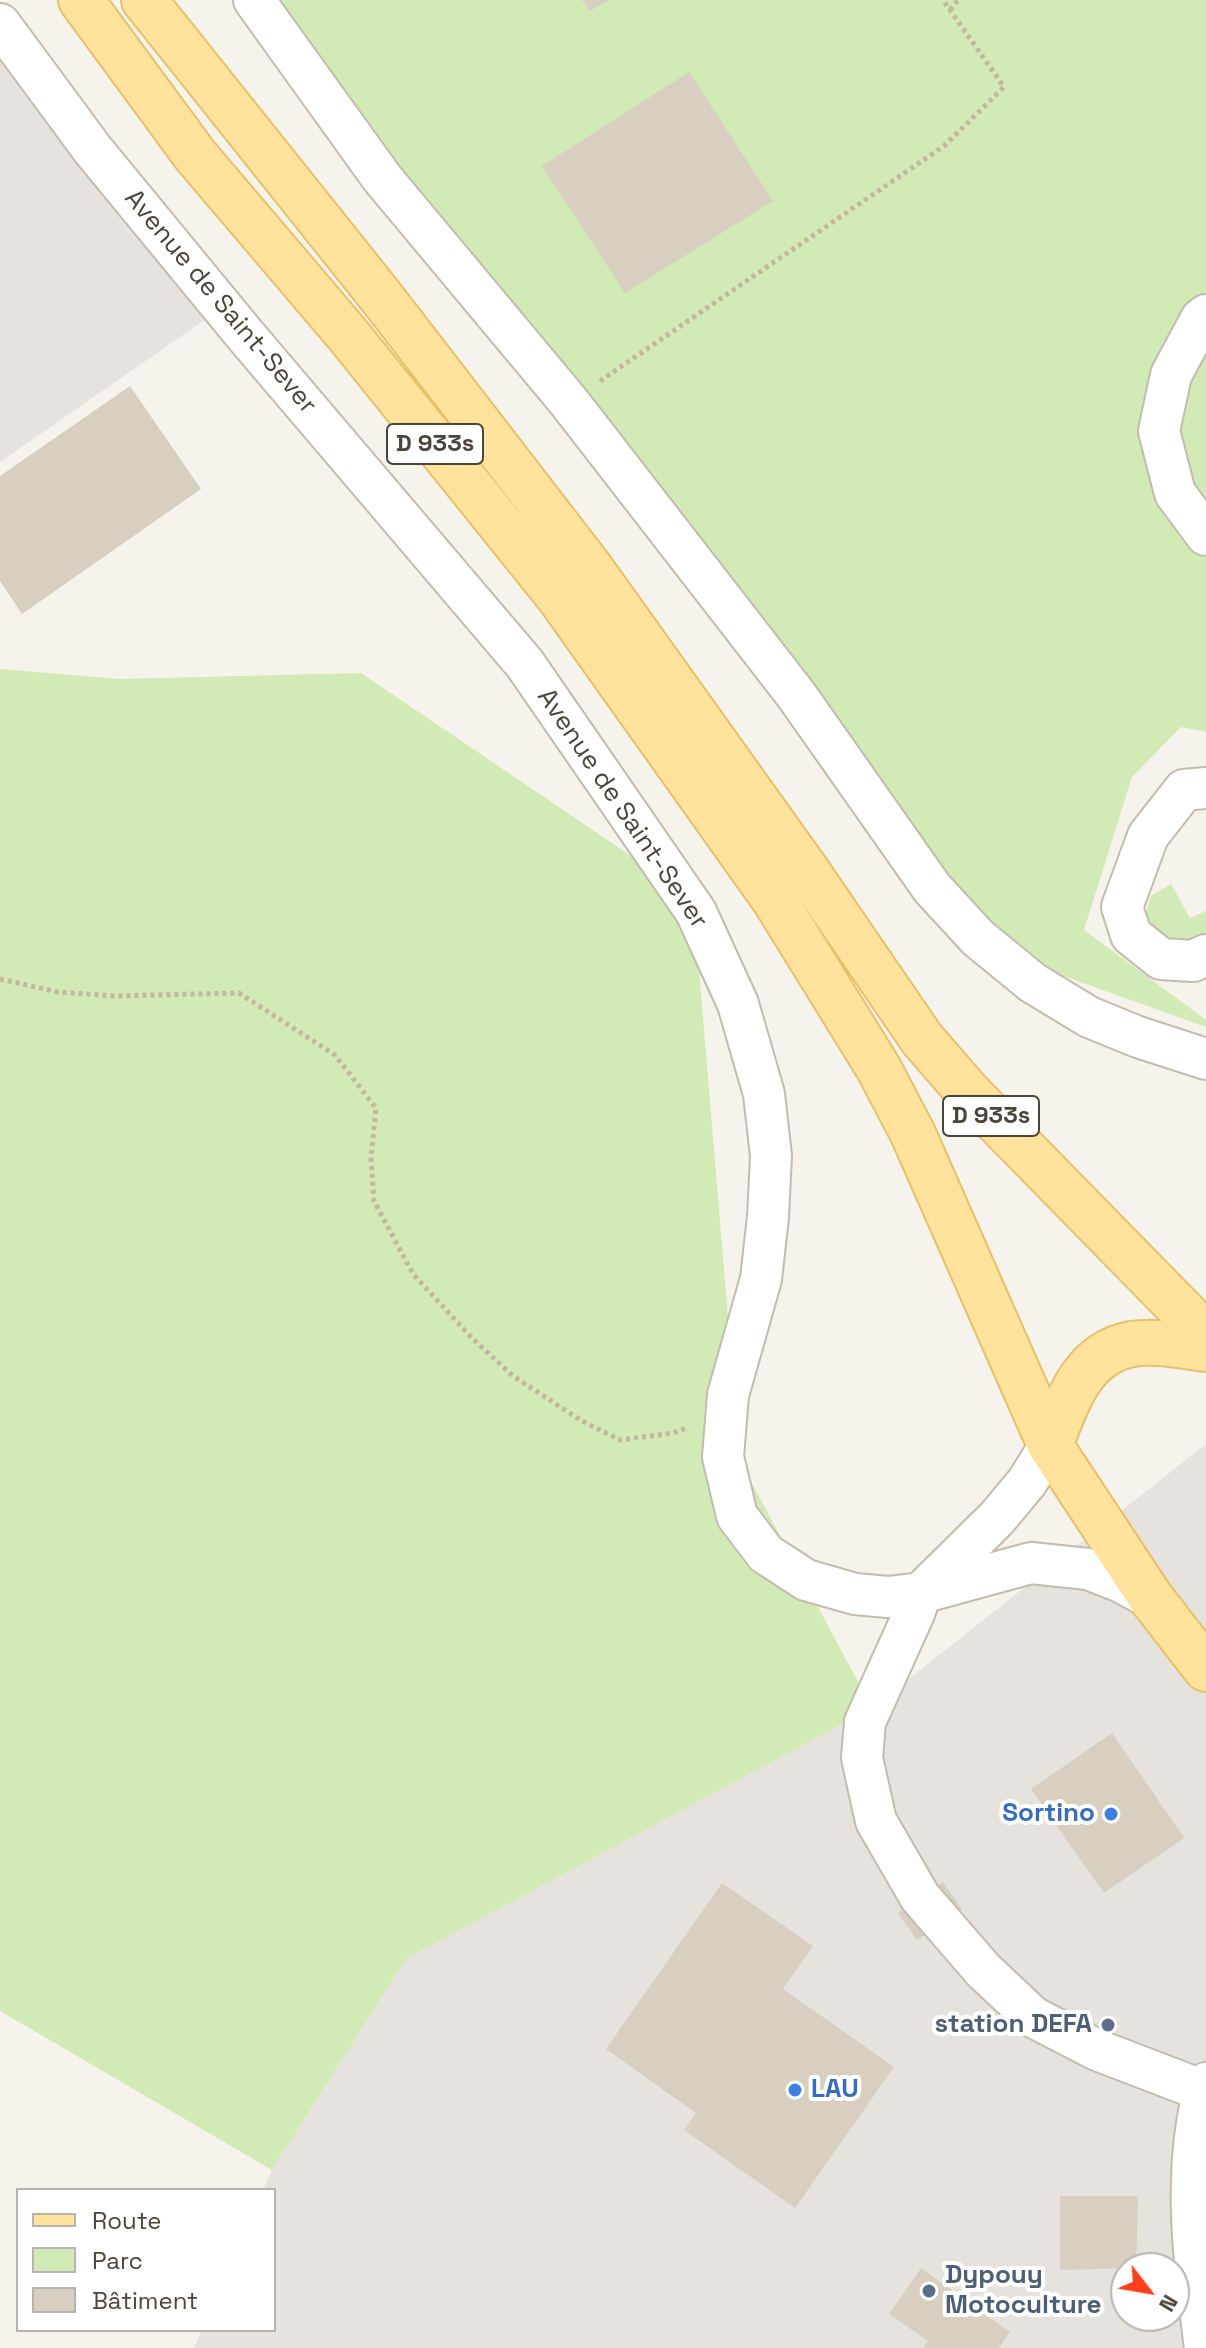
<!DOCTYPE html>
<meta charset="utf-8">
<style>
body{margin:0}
#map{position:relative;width:1206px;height:2348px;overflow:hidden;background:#f6f3ec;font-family:"Space Grotesk",sans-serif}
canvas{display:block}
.legend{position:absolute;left:16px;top:2188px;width:260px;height:144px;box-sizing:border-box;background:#fff;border:2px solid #b7b4b0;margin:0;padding:10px 14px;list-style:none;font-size:24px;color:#4b4439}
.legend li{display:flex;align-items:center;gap:16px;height:40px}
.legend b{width:40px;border:2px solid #b7b4b0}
.north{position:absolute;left:1110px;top:2252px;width:80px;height:80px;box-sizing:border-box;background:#fff;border:2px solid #b7b4b0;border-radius:50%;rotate:121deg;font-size:22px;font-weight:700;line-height:32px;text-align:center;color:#4b4439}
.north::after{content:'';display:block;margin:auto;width:28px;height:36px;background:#fc3f1d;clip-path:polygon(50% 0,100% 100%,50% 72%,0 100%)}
</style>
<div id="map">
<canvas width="1206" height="2348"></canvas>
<ul class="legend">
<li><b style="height:10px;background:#ffe39c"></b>Route</li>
<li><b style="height:22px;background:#d2eab5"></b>Parc</li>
<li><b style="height:22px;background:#d8cfc1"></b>Bâtiment</li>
</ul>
<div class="north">N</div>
</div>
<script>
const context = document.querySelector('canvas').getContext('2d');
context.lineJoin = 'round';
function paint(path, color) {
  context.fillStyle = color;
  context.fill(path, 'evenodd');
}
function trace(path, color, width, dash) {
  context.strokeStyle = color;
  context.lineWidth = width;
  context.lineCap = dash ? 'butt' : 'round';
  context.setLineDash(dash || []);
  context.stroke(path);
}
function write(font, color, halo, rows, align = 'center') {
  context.font = font + ' "Space Grotesk",sans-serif';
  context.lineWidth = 8;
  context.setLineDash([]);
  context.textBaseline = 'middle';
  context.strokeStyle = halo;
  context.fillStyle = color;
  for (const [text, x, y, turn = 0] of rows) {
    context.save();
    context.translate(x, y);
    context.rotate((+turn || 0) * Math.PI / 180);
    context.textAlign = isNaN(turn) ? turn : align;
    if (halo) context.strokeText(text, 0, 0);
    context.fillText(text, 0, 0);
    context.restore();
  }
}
paint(new Path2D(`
 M0,37L206,319L0,462Z
 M1206,1444V2348H194L202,2330H274V2190H263L272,2170L406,1959L872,1708ZM1126,2268H1174V2316H1126Z`), '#e6e2dd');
paint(new Path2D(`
 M273,0H1206V732L1181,727L1132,777L1084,930L1206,1020V1027L988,949Z
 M0,669L119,679L361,673L693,898L740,1461L872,1708L406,1959L272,2170L0,2011Z
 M1171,884L1190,918L1206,911V942L1175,945L1148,927L1146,912L1151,896Z`), '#d2eab5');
paint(new Path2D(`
 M582,0H609L590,11Z
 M689,72L773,201L625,293L542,166Z
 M130,386L201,489L22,614L0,581V476Z
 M1112,1733L1184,1838L1104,1893L1031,1789Z
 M943,1882L962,1909L917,1940L898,1913Z
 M722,1883L813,1946L783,1989L894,2067L795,2208L684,2130L696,2113L606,2049Z
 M1060,2196H1138L1136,2268L1060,2270Z
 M921,2268L1010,2332L999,2348H923L928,2341L889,2314Z`), '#d8cfc1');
const minor = new Path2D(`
 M254,0L382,178L569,402L797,696L932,888L978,938L1033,983L1089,1017L1138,1037L1206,1059
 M0,24L93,150L246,336L525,664L696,912L738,1004L764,1094L771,1156L768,1217L761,1279L728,1395L723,1457L737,1516L766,1554L806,1580L855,1594L888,1597L921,1593L1031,1563L1088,1569L1121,1582L1151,1598
 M1206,315L1201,319L1171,375L1159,431L1175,493L1206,535
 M1206,788L1184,790L1148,836L1122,907L1131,935L1161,959L1193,961L1206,955
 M1050,1445L1027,1482L997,1518L921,1593L915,1611L865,1722L862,1758L876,1821L920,1897L983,1970L1033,2017L1097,2050L1204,2091
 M1205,2348C1194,2261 1181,2169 1206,2083`);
const major = new Path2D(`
 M81,0L195,155L348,335L559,597L774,899L879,1069L913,1134L1050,1445L1151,1598L1206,1669
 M144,0L382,298L591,569L807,871L922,1039L967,1091L1206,1335
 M1050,1445C1067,1403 1081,1353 1132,1344C1155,1340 1182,1346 1206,1349`);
trace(minor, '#c2bbae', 44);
trace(major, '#e6c16a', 48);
trace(new Path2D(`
 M950,10L958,0
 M600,381L944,146L1004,87L943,0
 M0,979L58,992L115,996L239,993L335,1055L376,1108L371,1158L374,1201L413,1274L472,1338L513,1376L582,1421L620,1440L673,1433L687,1428`), '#c4b79f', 5, [4, 4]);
trace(minor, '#fff', 40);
trace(major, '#ffe39c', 44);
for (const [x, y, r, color] of [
 [1111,1814,8,"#3f7fe0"],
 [1108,2025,8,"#5c6f8a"],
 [795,2090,8,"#3f7fe0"],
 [929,2291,8,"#5c6f8a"]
]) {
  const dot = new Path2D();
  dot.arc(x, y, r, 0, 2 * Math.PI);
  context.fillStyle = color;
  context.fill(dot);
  trace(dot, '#fff', 3);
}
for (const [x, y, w] of [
 [435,444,96],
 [991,1116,96]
]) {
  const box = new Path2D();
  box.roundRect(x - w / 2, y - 20, w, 40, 6);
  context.fillStyle = '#fff';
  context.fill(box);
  trace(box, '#4b4439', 2);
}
write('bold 24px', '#4b4439', null, [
 ["D 933s",435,444],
 ["D 933s",991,1116]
]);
write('26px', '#4b4439', '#fff', [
 ["Avenue de Saint-Sever",220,302,50],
 ["Avenue de Saint-Sever",622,809,56]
]);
write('bold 26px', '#366cbe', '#fff', [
 ["Sortino",1095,1814],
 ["LAU",811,2090,"left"]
], 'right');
write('bold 26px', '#4e5e75', '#fff', [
 ["station DEFA",1092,2025],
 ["Dypouy",945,2276,"left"],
 ["Motoculture",945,2306,"left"]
], 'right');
</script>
